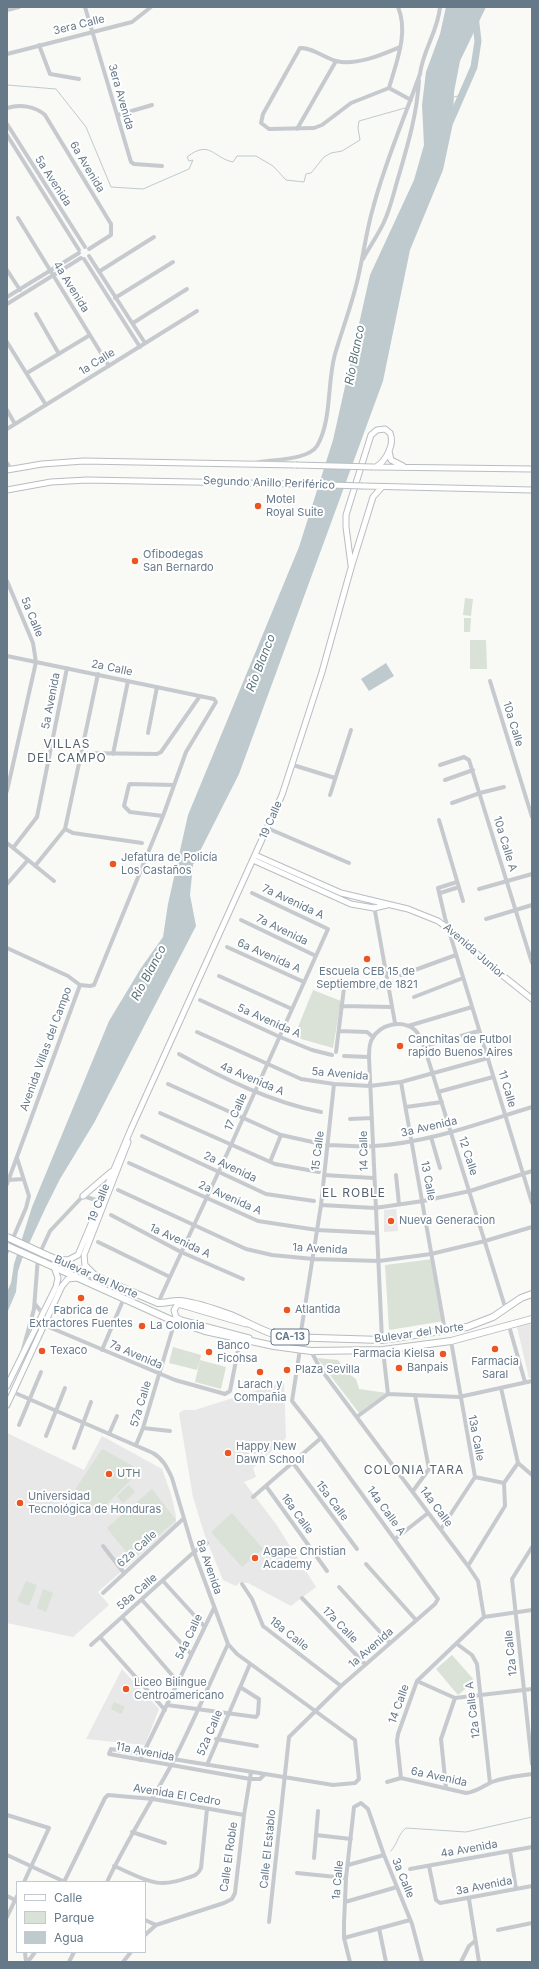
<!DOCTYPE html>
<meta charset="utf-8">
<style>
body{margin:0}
#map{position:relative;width:539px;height:1969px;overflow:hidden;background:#f9f9f6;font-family:Inter,sans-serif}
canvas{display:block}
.frame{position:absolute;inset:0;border:8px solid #667989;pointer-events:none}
.legend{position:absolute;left:16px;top:1881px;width:130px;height:72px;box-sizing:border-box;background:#fff;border:1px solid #c2c9d0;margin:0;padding:5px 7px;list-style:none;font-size:12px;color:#667989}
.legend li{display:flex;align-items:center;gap:8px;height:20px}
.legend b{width:20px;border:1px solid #c2c9d0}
</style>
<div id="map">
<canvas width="539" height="1969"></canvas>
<div class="frame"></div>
<ul class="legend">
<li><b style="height:5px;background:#fff"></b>Calle</li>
<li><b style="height:11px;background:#dae1d7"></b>Parque</li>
<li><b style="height:11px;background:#becace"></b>Agua</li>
</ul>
</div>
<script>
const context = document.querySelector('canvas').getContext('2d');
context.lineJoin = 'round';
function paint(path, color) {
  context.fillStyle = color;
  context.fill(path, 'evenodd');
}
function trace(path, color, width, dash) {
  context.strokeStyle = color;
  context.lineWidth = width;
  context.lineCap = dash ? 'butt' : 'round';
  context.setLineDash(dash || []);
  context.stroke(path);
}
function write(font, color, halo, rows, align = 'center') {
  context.font = font + ' Inter,sans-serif';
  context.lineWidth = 4;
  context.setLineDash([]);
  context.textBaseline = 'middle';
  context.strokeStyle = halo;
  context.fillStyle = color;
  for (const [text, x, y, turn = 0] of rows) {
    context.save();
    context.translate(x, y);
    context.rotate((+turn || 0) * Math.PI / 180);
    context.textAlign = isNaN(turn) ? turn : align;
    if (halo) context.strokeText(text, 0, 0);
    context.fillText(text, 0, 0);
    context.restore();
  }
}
paint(new Path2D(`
 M396,1209L398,1231L384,1232V1210Z
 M532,1323V1378H529L517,1327Z
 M284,1382L286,1438L253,1468L256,1477L244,1482L276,1524L316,1587L291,1606L248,1583L240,1582L236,1586L223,1580L205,1536L193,1497L179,1413L184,1410H195Z
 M7,1433L84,1470L102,1436L162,1469L171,1494L176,1516V1523L98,1592L109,1605L73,1637L7,1623Z
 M122,1669L159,1709L145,1745L86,1739Z`), '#e7e8e7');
paint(new Path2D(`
 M465,598L473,599L471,616L463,615Z
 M464,618H471L470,632H464Z
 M470,640H486L487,669H470Z
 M313,990L341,1001L333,1048L294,1037Z
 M433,1259L444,1321L389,1330L385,1265Z
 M173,1347L201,1355L200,1360L226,1367L221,1389L195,1382L200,1360L197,1370L169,1363Z
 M317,1358L338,1360L349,1374L356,1379L359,1389L387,1393L359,1413Z
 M102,1449L135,1467L130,1481L96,1514L71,1496Z
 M129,1485L135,1492L123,1503L117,1496Z
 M152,1489L176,1520L132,1559L107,1528Z
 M232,1513L263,1549L242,1567L211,1532Z
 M26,1581L37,1585L29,1606L17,1601Z
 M43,1589L53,1593L46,1612L37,1608Z
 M452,1655L475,1681L458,1695L436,1669Z
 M114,1702L125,1707L121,1714L111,1709Z`), '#dae1d7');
paint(new Path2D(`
 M446,7H486L460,61L454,92L453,123L443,170L410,250L383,381L239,774L193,865L190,895L196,926L94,1123L60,1179L45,1209L22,1259L18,1271L16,1292L7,1313V1292L11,1283L14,1264L32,1207L109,1021L141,968L163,937L168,904L188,815L299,547L333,440L370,275L414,180L424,145L422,105L426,72L440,34Z
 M386,663L394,676L369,691L361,679Z`), '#becace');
trace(new Path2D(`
 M7,85L56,89L86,127L111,187L143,189L189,169L193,160L189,161L187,157C210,139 213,158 233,162L237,156H256L273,166L286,180L304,182L306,174L311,173L324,157L331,153L342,151L360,140L358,128L359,121L405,108
 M454,97L462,95
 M391,1851C398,1843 398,1834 406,1828L466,1832L532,1817`), '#becace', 1);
trace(new Path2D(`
 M450,122L474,67L478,41L474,7`), '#becace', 7);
const major = new Path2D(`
 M389,451L391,460L403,466
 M377,467L532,469
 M7,470L42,464L84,461L296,465
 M363,486L532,490
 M7,490L51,482L87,480L297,484
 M351,565L346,527V515L371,435L377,430L385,429L390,433C395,444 386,461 376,467
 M255,855L341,893L408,909L438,921L457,935L487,963L532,999
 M253,860L351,904L374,908L387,905
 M83,1196L111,1172
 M57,1259L68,1260L78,1255L131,1129L282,795L322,672L351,568L373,497L382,487
 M95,1275L85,1265L84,1255L128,1142
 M246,1324L178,1304L174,1310L176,1317L181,1320L249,1338
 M7,1386L56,1287L58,1278L54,1267
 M7,1405L62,1286L68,1279L77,1278`);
const highway = new Path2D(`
 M46,1255L158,1303C165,1303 172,1301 179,1301C195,1302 213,1309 228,1314C247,1321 265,1334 285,1337L382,1340L467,1327L493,1317L521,1298L532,1294
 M43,1262L169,1319L205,1331L274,1346L311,1351L383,1350L451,1341L532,1319`);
trace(major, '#b9bdc1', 7);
trace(highway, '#b8bcbf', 8);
trace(new Path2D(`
 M85,7L131,162L134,164L162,166
 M398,7C409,33 396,63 389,88L351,103L322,125L314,128L269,129L261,123L263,114L300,48C312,47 324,58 336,61C356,66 381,55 400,47
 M7,10L19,7
 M39,45L50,74L79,79
 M7,54L132,22L151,7
 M389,88L411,100
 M7,108C20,104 35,106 45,115L111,224V235L89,249
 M118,115L152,105
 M7,124L85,247
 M297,129L336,61
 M7,135L79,250
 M18,218L109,366
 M89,256L145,343
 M84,259L140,347
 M363,259C370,246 378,235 384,222C391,207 394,191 399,175C408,144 417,114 419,80
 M7,270L20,290
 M100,271L154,237
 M7,297L79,253
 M115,298L173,262
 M7,304L81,258
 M36,314L59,354
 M133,323L187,289
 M7,342L46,405
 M27,373L90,335
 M7,410L15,424
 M7,429L197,311
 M7,463L11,469
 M254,463C271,459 307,461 317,446C332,421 327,382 335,354C342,330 351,307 357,282C363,258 366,232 373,208C385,162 404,119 420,74C423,50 438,31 440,7
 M7,581L33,643L36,662L7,791
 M7,656L214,699L216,702L186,752L163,816L94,985L90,986L80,985L68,976L7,948
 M490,681L532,817
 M148,733L157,687
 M82,753L157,754L161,752L200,696
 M113,754L128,681
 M293,765L335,778
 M440,765L464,757L469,760L532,963
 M445,780L473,770
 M330,795L351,730
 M452,803L480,793L504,787
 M163,816L130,812L124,806L129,785L130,784L174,785
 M439,820L463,901
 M267,828L349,863
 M65,829L73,833L142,843
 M7,843L54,881
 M13,848L37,817L67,668
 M35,866L65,829L98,674
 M457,882L438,888L445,918L532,1203
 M7,884L28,860
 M479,889L532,874
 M440,893L459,887
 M373,900L395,1023
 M486,919L532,905
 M241,920L316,956
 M227,947L304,982
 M401,975L456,955
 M219,976L292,1009
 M414,997L463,978
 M200,1000L280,1037L312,1050L332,1055
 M341,1006L392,1007
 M408,1026L472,1007
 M339,1031L367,1032L373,1037
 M197,1032L301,1079L334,1084L370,1086L401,1082L488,1058
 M424,1046L479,1031
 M336,1052L344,988L389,987
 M179,1054C224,1079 271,1102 321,1112
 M344,1056L369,1057
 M401,1082L445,1331
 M168,1084L281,1135L317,1143
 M438,1092L493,1077
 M406,1107L442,1102
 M160,1113L275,1164L319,1172
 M350,1119L372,1118
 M142,1136L266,1194L314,1201
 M431,1137L440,1168
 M327,1145C343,1145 358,1147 374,1146C428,1143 480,1123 532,1107
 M270,1162L281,1135
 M129,1163L258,1221L317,1230L377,1233
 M324,1175L373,1178
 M396,1175L399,1204
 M8,1180L23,1179
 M7,1184L80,985
 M118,1190L246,1249L272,1255L313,1259L379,1261L431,1254L485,1241L532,1227
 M321,1205L375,1208L423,1201L470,1191L532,1171
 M111,1215L181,1252L243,1279
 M98,1242L170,1277
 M7,1252L26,1208L29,1196L17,1158
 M158,1303L231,1145L328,929L252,893
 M35,1304L43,1314
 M44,1325L175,1380L225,1394L230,1391L240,1340
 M509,1326L525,1382
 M300,1338L321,1205L334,1084
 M382,1340L369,1057C369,1051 369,1044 372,1039C380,1024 402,1019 415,1030C419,1034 422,1041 424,1046L506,1310
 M102,1350L124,1298
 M311,1351L320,1368L468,1566L478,1581L484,1617
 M22,1353L34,1309L38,1257L50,1231L83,1196L102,1202
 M501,1388L518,1463L532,1475
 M13,1392L153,1453C163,1459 167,1467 172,1478L194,1552L228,1644L237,1654L355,1740L359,1779L355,1783L333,1785L111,1749L109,1754L250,1779H260L264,1775
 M388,1394L459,1397L532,1381
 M358,1416L388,1394L383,1350
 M19,1425L41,1372
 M143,1428L170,1431
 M109,1434L117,1416
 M46,1436L65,1388
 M136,1445L143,1428L175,1321
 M74,1448L91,1402
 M293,1463L357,1549
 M475,1477L504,1483L518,1463
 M266,1486L327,1571
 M413,1491L429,1469L415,1395
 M253,1497L321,1438
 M441,1529L475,1477L451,1341
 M395,1539L428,1513
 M103,1546L124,1573
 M532,1547L512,1579L532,1764
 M366,1564L416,1620
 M468,1566L505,1506L504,1483
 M163,1581L204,1626
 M242,1584L252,1599L263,1626L341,1686
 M339,1587L390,1643
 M103,1593L183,1519
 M302,1598L365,1664
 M142,1600L191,1654
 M122,1617L178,1682
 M484,1617L532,1610
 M100,1637L165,1710
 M457,1644L472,1655L477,1664L490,1783
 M91,1645L194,1552L207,1543
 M417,1681L455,1698L532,1689
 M167,1705L256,1717L258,1714L259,1699L240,1687
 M216,1739L257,1746
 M140,1760L214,1608
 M207,1765L250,1664
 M401,1778L397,1741L398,1734L417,1681L484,1617
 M387,1782L401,1778L466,1793C476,1792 483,1786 492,1782C505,1777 518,1776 532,1774
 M446,1788L441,1739L455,1698
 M7,1815L49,1828L24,1882
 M132,1832L165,1843
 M316,1835L318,1811
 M510,1851L516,1889
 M7,1855L65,1882
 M314,1858L316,1835L351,1839
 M348,1865L384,1855
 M114,1866C143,1878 155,1890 187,1878C194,1876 198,1875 201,1868L207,1809
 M429,1866L436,1900L440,1903L532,1886
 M410,1869L532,1847
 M297,1873L346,1878
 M64,1882L105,1798L108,1795L153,1799L244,1815
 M107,1882C127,1840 152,1801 174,1760C193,1722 210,1683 228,1644
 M7,1896L15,1900
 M469,1899L479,1962
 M345,1902L397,1887
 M7,1917L17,1896
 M145,1920L156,1925
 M269,1922L289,1737L341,1686L435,1604L438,1599L321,1438L292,1401L300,1349
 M379,1928L386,1962
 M498,1930L532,1923
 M145,1935L156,1925L224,1903L232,1899L235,1893L244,1815L251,1772
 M344,1938L410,1920
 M25,1952L26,1962
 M26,1961L30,1959L35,1952
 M69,1962L74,1952
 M123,1962L131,1952
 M350,1962L344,1938V1923L346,1878L354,1807L361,1803L368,1809L384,1855L412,1924L422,1962
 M461,1962L469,1946L475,1941`), '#c6cace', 4);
trace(major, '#fff', 5);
trace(highway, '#fff', 6);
const majorBridge = new Path2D(`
 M296,465L374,467
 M297,484L363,486`);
const highwayBridge = new Path2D(`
 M7,1237L46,1255
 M7,1246L43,1262`);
trace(majorBridge, '#b9bdc1', 7, []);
trace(highwayBridge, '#b8bcbf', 8, []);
trace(majorBridge, '#fff', 5);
trace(highwayBridge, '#fff', 6);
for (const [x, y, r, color] of [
 [258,506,4,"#ec5422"],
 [135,561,4,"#ec5422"],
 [113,864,4,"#ec5422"],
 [367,959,4,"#ec5422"],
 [400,1046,4,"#ec5422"],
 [391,1221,4,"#ec5422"],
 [81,1298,4,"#ec5422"],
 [287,1310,4,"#ec5422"],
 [142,1326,4,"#ec5422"],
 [495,1349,4,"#ec5422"],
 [42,1351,4,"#ec5422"],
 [209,1352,4,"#ec5422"],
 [443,1354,4,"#ec5422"],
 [399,1368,4,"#ec5422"],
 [287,1370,4,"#ec5422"],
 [260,1372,4,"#ec5422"],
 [228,1453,4,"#ec5422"],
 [109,1474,4,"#ec5422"],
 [20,1503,4,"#ec5422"],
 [255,1558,4,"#ec5422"],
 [126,1689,4,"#ec5422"]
]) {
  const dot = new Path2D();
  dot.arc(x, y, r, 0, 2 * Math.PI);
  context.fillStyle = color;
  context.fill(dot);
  trace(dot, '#fff', 1.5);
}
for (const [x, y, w] of [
 [290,1337,38]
]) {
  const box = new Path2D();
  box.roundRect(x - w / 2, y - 8, w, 16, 3);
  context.fillStyle = '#fff';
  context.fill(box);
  trace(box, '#667989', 1);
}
write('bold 10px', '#667989', null, [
 ["CA-13",290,1337]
]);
write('11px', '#667989', '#fff', [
 ["3era Calle",79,25,-14],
 ["3era Avenida",121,97,74],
 ["6a Avenida",87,167,59],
 ["5a Avenida",53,181,57],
 ["4a Avenida",71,287,58],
 ["1a Calle",97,362,-32],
 ["Segundo Anillo Periférico",269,483,2],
 ["5a Calle",32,617,68],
 ["2a Calle",112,668,12],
 ["5a Avenida",51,701,-79],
 ["10a Calle",513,724,73],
 ["19 Calle",271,820,-66],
 ["10a Calle A",505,844,73],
 ["7a Avenida A",293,902,25],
 ["7a Avenida",282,930,26],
 ["Avenida Junior",474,951,41],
 ["6a Avenida A",269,956,24],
 ["5a Avenida A",269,1021,24],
 ["Avenida Villas del Campo",46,1049,-70],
 ["5a Avenida",340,1074,5],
 ["4a Avenida A",252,1079,23],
 ["11 Calle",507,1089,73],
 ["17 Calle",236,1112,-66],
 ["3a Avenida",429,1127,-13],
 ["15 Calle",318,1151,-83],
 ["14 Calle",364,1151,-91],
 ["12 Calle",468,1156,72],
 ["2a Avenida",230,1167,25],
 ["13 Calle",428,1181,79],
 ["2a Avenida A",230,1198,24],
 ["19 Calle",99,1203,-68],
 ["1a Avenida A",180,1241,25],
 ["1a Avenida",320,1249,3],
 ["Bulevar del Norte",96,1277,24],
 ["Bulevar del Norte",419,1333,-8],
 ["7a Avenida",136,1355,23],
 ["57a Calle",141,1404,-73],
 ["13a Calle",476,1438,79],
 ["15a Calle",332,1501,53],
 ["14a Calle",436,1507,53],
 ["14a Calle A",386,1511,54],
 ["16a Calle",297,1514,54],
 ["62a Calle",137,1549,-42],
 ["8a Avenida",209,1567,71],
 ["58a Calle",137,1592,-41],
 ["17a Calle",340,1625,46],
 ["18a Calle",289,1634,38],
 ["54a Calle",189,1637,-65],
 ["1a Avenida",371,1648,-41],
 ["12a Calle",511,1653,-96],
 ["14 Calle",399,1704,-70],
 ["12a Calle A",473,1710,-97],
 ["52a Calle",210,1733,-67],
 ["11a Avenida",145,1752,11],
 ["6a Avenida",439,1777,12],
 ["Avenida El Cedro",177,1795,9],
 ["Calle El Establo",268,1849,-84],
 ["4a Avenida",469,1849,-10],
 ["Calle El Roble",229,1857,-82],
 ["3a Calle",403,1878,68],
 ["1a Calle",338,1880,-85],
 ["3a Avenida",484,1886,-11]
]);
write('11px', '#667989', '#fff', [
 ["Motel",266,500],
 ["Royal Suite",266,513],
 ["Ofibodegas",143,555],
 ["San Bernardo",143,568],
 ["Jefatura de Policía",121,858],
 ["Los Castaños",121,871],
 ["Escuela CEB 15 de",367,972,"center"],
 ["Septiembre de 1821",367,985,"center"],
 ["Canchitas de Futbol",408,1040],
 ["rapido Buenos Aires",408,1053],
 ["Nueva Generacion",399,1221],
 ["Atlantida",295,1310],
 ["Fabrica de",81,1311,"center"],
 ["Extractores Fuentes",81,1324,"center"],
 ["La Colonia",150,1326],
 ["Banco",217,1346],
 ["Ficohsa",217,1359],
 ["Texaco",50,1351],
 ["Farmacia Kielsa",435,1354,"right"],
 ["Farmacia",495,1362,"center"],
 ["Saral",495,1375,"center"],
 ["Banpais",407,1368],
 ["Plaza Sevilla",295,1370],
 ["Larach y",260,1385,"center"],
 ["Compañia",260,1398,"center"],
 ["Happy New",236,1447],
 ["Dawn School",236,1460],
 ["UTH",117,1474],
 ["Universidad",28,1497],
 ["Tecnológica de Honduras",28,1510],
 ["Agape Christian",263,1552],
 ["Academy",263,1565],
 ["Liceo Bilingue",134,1683],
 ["Centroamericano",134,1696]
], 'left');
write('italic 12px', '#5d747c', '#fff', [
 ["Río Blanco",355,355,-79],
 ["Río Blanco",261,663,-69],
 ["Río Blanco",149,973,-62]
]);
context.letterSpacing = '1px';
write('12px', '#54626d', '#fff', [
 ["VILLAS",67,744],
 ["DEL CAMPO",67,758],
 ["EL ROBLE",354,1193],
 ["COLONIA TARA",414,1470]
]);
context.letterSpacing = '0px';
</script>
